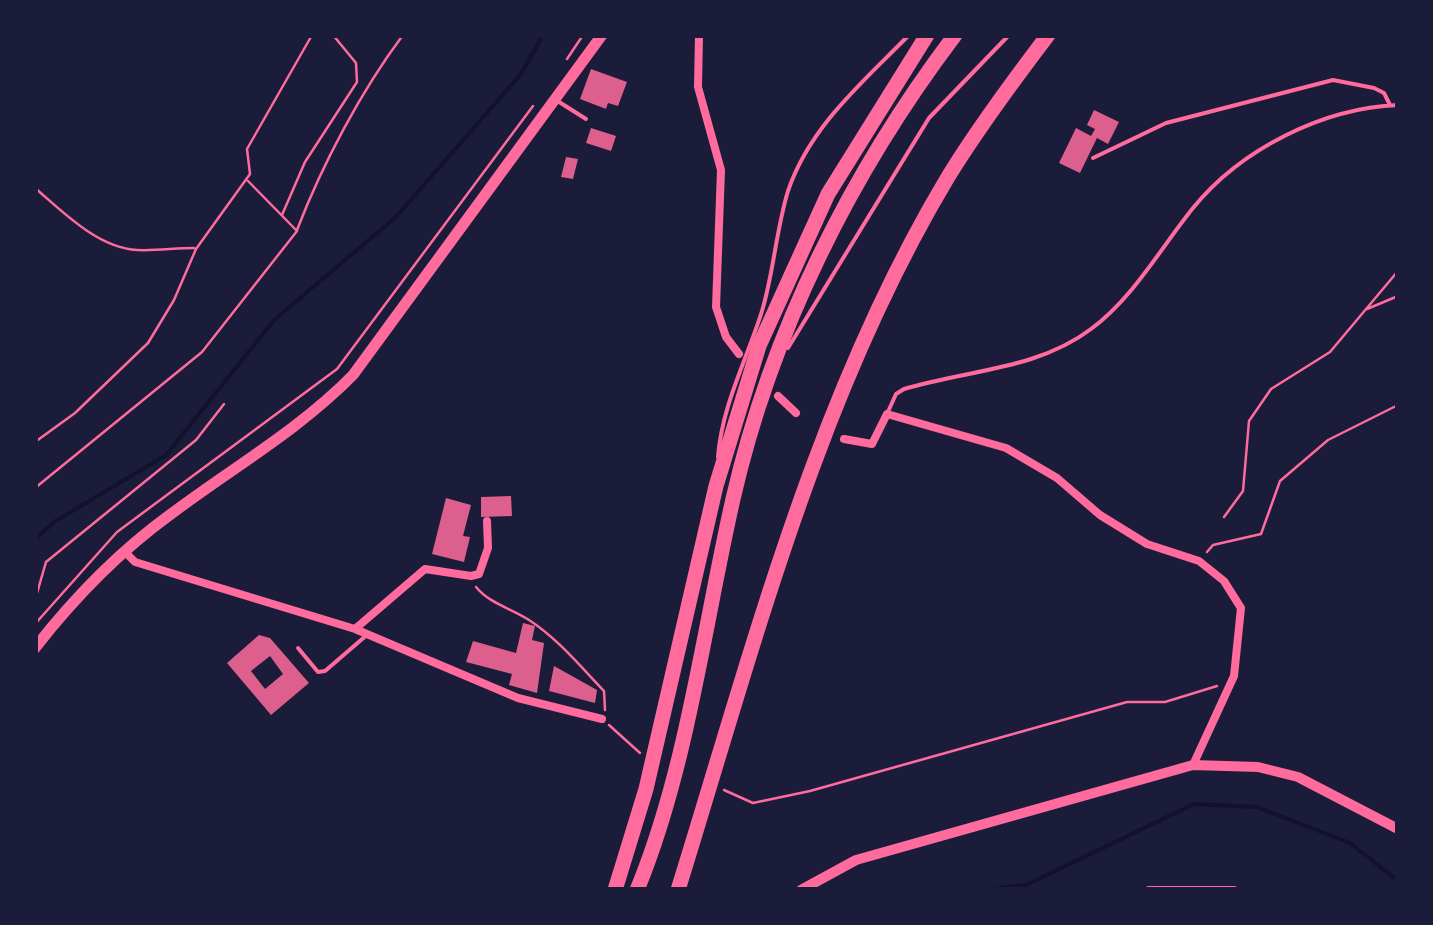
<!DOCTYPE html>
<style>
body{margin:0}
#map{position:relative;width:1433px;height:925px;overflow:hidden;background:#1b1b3a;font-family:"Roboto Condensed",sans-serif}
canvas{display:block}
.frame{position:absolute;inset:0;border:38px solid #1b1b3a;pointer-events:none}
</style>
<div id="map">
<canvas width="1433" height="925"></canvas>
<div class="frame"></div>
</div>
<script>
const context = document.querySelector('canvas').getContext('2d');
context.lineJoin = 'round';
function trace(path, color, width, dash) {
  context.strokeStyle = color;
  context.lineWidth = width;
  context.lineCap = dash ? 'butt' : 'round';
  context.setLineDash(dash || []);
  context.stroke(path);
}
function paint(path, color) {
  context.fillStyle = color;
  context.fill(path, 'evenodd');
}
trace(new Path2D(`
 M35,539L54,522L166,455L274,320L395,218L521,74L543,35
 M983,890L1026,885L1194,804L1257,807L1350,843L1398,881`), '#12122b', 4);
paint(new Path2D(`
 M591,69L627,82L618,106L608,103L606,109L580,99Z
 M1094,110L1119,122L1108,144L1097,138L1080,173L1059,163L1076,128L1091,136L1095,129L1087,125Z
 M591,128L616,136L611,151L586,143Z
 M566,157L578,159L573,179L561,177Z
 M511,496L512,516L481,517V497Z
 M446,498L471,505L463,536L470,537L464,562L432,554Z
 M523,623L535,626L532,640L544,643L537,693L509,685L512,674L466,662L473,641L516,653Z
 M259,635L270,638L309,683L271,715L227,663ZM270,656L283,674L265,689L251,671Z
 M554,666L597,690L595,703L549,691Z`), '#dd5f8e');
trace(new Path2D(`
 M567,59L583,35
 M35,188C63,212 98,248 137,250C156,251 175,248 194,248
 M282,215L305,162L357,82L356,63L333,35
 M297,230C322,165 361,91 403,35
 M1367,309L1398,296
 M35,442L75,413L148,343L174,300L196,249L250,174L247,149L312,35
 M35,488L202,352L297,231L248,181
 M1224,517L1243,491L1249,421L1271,389L1330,352L1398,271
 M1207,552L1213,545L1261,534L1280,481L1328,440L1398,405
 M476,587C490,604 511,608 529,620C557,638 581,667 604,691L605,710
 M35,600L46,562L196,440L224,404
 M35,624L117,532L337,369L533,106
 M609,725L640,753
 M724,790L753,803L810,791L1127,702H1165L1217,686`), '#ff6b9d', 2.5);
trace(new Path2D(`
 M556,100L586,119
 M1093,158L1166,123L1333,80L1374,88L1384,93L1390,105
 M788,348L929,118L1009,35
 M887,414L896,394L904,389C966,370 1037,370 1091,329C1133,298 1160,249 1193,208C1241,149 1323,108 1398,105
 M718,457C722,405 747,359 762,311C774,271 776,230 788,191C810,126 863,82 909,35
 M298,648L318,672L325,671L368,634`), '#ff6b9d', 4);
trace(new Path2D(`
 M699,35L698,87L721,170L716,307L726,337L739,354
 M778,396L796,413
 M844,439L872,444L887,414L1006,448L1057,478L1100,515L1147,544L1199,561L1224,581L1241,608L1234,676L1193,765
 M125,552L135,562L355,629L518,698L602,719
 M355,629L425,569L471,576L479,574L488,548L487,521
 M1149,890H1234`), '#ff6b9d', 8);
trace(new Path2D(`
 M801,890L856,860L1193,765L1258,767L1298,777L1398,829`), '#ff6b9d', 10);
trace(new Path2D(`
 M35,648C74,598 120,551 171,514C232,468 299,430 353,375L602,35`), '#ff6b9d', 11);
trace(new Path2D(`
 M615,890L646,789L716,486L759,346L828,194L927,35
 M637,890C687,769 704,626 733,499C771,332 852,171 955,35
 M678,890C753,649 817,395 948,177C978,128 1013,81 1048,35`), '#ff6b9d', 15);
</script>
